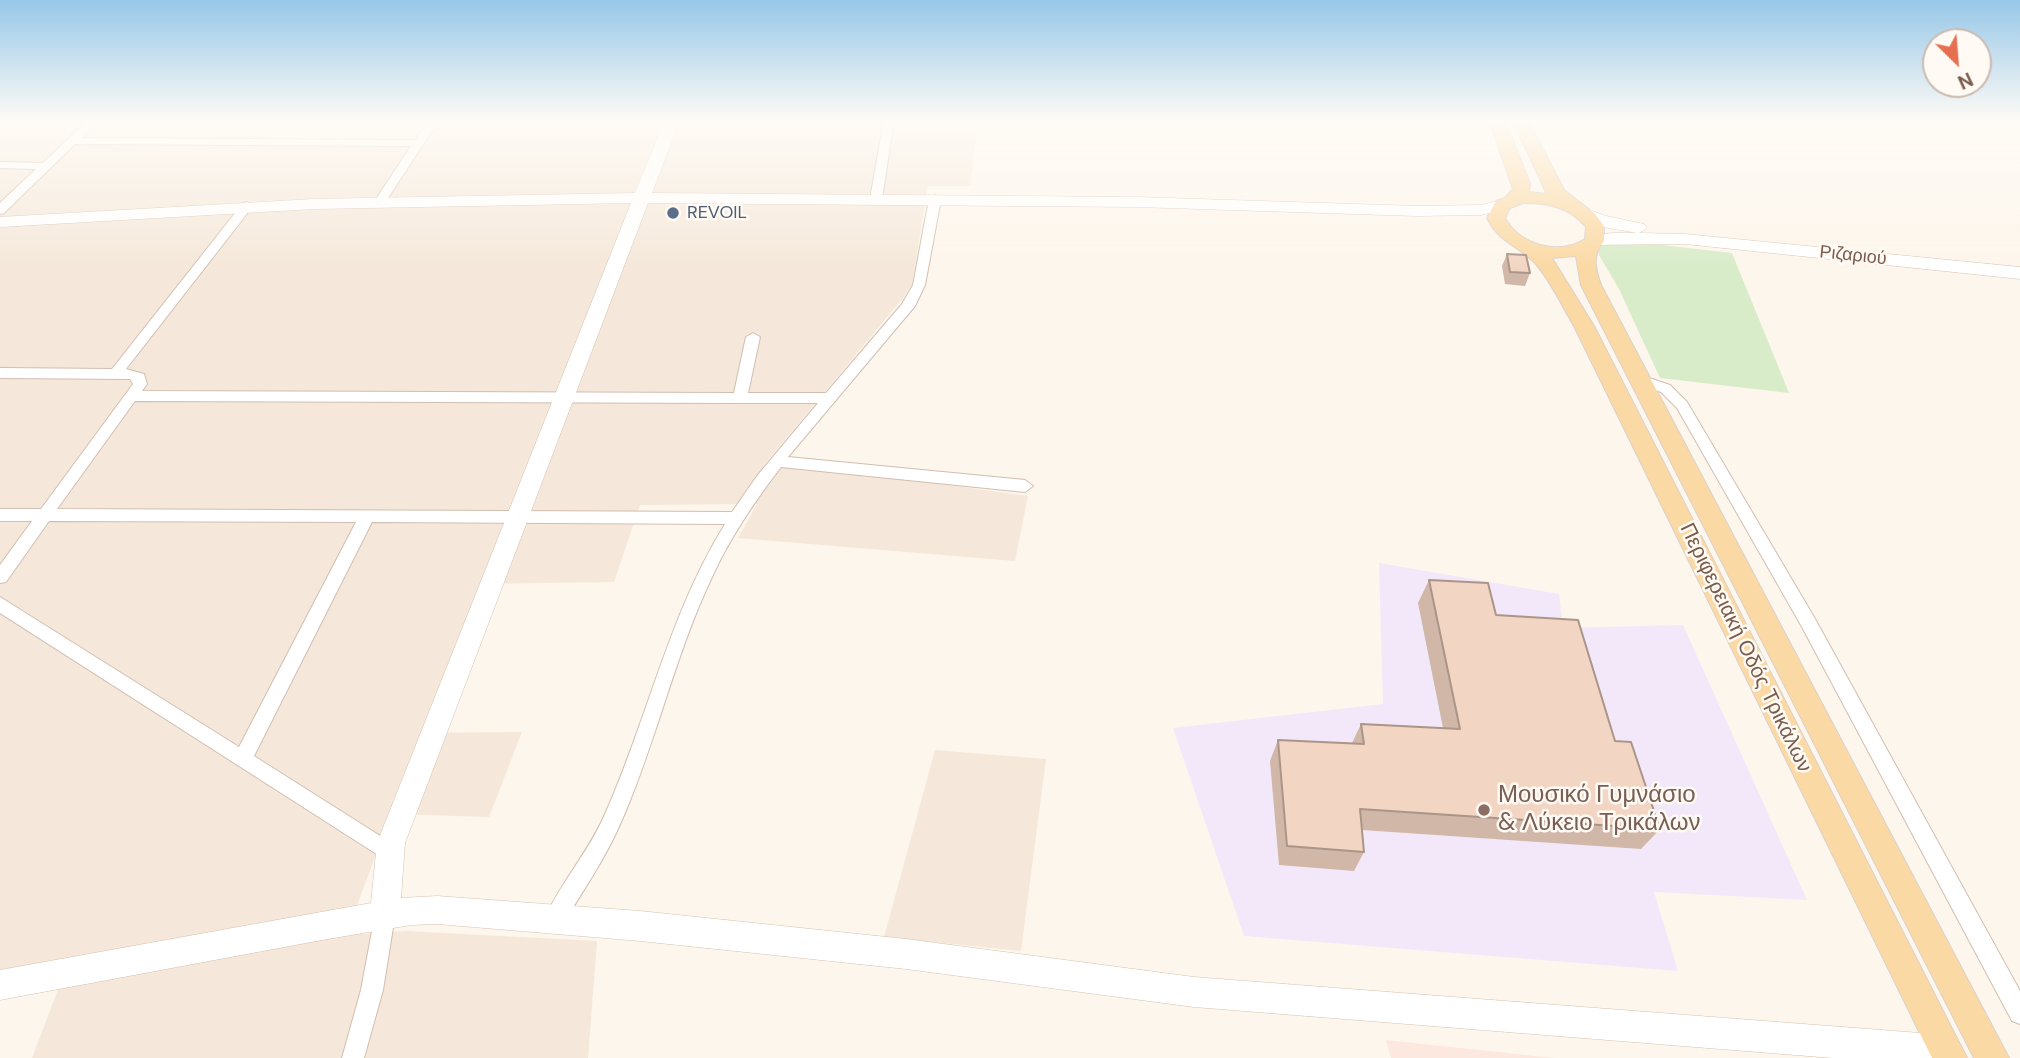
<!DOCTYPE html>
<meta charset="utf-8">
<style>
body{margin:0}
#map{position:relative;width:2020px;height:1058px;overflow:hidden;background:#fdf6ec;font-family:"DM Sans",sans-serif}
canvas{display:block}
.north{position:absolute;left:1922px;top:28px;width:70px;height:70px;box-sizing:border-box;background:#fffaf3;border:2px solid #cabbb1;border-radius:50%;rotate:155deg;font-size:19px;font-weight:700;line-height:28px;text-align:center;color:#7a5c4d}
.north::after{content:'';display:block;margin:auto;width:24px;height:32px;background:#e76f51;clip-path:polygon(50% 0,100% 100%,50% 72%,0 100%)}
</style>
<div id="map">
<canvas width="2020" height="1058"></canvas>
<div class="north">N</div>
</div>
<script>
const context = document.querySelector('canvas').getContext('2d');
context.lineJoin = 'round';
function paint(path, color) {
  context.fillStyle = color;
  context.fill(path, 'evenodd');
}
function trace(path, color, width, dash) {
  context.strokeStyle = color;
  context.lineWidth = width;
  context.lineCap = dash ? 'butt' : 'round';
  context.setLineDash(dash || []);
  context.stroke(path);
}
function write(font, color, halo, rows, align = 'center') {
  context.font = font + ' "DM Sans",sans-serif';
  context.lineWidth = 5;
  context.setLineDash([]);
  context.textBaseline = 'middle';
  context.strokeStyle = halo;
  context.fillStyle = color;
  for (const [text, x, y, turn = 0] of rows) {
    context.save();
    context.translate(x, y);
    context.rotate((+turn || 0) * Math.PI / 180);
    context.textAlign = isNaN(turn) ? turn : align;
    if (halo) context.strokeText(text, 0, 0);
    context.fillText(text, 0, 0);
    context.restore();
  }
}
paint(new Path2D(`
 M0,120H884L883,129L977,131L970,186H928L912,284L903,298L763,466L899,478L1028,496L1015,561L738,538L757,504L640,505L614,582L481,584L422,733L522,732L489,817L391,814L346,935L406,931L597,941L588,1058H32L70,958L0,972Z
 M935,750L1046,759L1021,951L884,937Z`), '#f5e8da');
paint(new Path2D(`
 M1386,1040L1554,1058H1391Z`), '#fde8e0');
paint(new Path2D(`
 M1379,563L1559,594L1563,628L1683,625L1807,900L1654,892L1678,971L1244,936L1173,728L1383,704Z`), '#f3e8fa');
paint(new Path2D(`
 M1618,240L1732,253L1789,393L1660,378L1619,289L1599,255V247Z`), '#d8ecc9');
const street = new Path2D(`
 M88,120H99L82,138L415,140C424,127 433,119 448,120L430,134L384,204L380,206L374,202L411,146L75,144L4,213L0,214V203L36,169L0,168V162L43,163Z
 M884,120H894L882,199L876,203L870,199Z
 M935,195L941,199L925,285L915,306L788,457L1025,480L1033,486L1025,492L781,467C755,501 731,536 713,575C675,654 657,740 622,820C606,858 582,892 561,927L554,930L547,927L544,920C560,883 589,852 605,814C648,718 669,614 725,524L372,522L254,756L396,846L399,853L396,860L389,862L0,613V597L239,747L356,522L49,521L6,582L0,583V565L32,521H0V509H41L133,384L130,379L0,378V368L112,369L243,203L247,202L253,206L126,369L144,374L147,384L142,391L734,393L746,337L753,333L760,337L748,393H826L902,304L913,285L929,199ZM135,401L740,403H818L757,476L732,512L57,509Z
 M1643,376L1670,385L1687,402L1814,617L2020,991V1024L2012,1021L1802,627L1677,408L1661,392L1638,384L1636,381L1638,378Z
 M385,905L392,908L395,915L383,990L364,1058H342L361,990L375,915L378,908Z`);
const secondary = new Path2D(`
 M665,120H680L652,193L1137,197L1417,206L1481,205L1502,200L1511,205L1508,209L1481,215L1417,216L1137,207L648,203L405,843L401,898L437,896L640,911L906,939L1194,977L1946,1035L1957,1040L1962,1051L1959,1058H1833L1194,1007L906,969L640,941L437,924L411,925L322,940L0,1000V970L371,903L377,843L631,203L314,209L0,227V217L314,199L635,193Z
 M1582,207L1606,216L1644,224L1647,228L1639,233L1685,234L2020,267V279L1685,244L1588,245L1585,241L1588,237L1612,233H1637C1618,229 1587,227 1573,212Z`);
const primary = new Path2D(`
 M1489,120H1505L1530,183L1529,192L1547,194L1512,120H1528L1564,190L1595,214L1604,226V241C1592,255 1595,268 1601,285L2009,1058H1974L1581,285L1576,256L1552,258L1594,326L1967,1058H1932L1574,326C1562,306 1551,281 1535,263C1517,244 1501,245 1487,218L1496,201L1505,198L1513,189ZM1523,203C1547,203 1570,207 1586,227L1585,239C1558,256 1520,245 1505,218L1510,208Z`);
trace(street, '#d1beb0', 2);
trace(secondary, '#d6c0b0', 1);
trace(primary, '#dad1cd', 2);
paint(street, '#fff');
paint(secondary, '#fff');
paint(primary, '#fbd9a5');
paint(new Path2D(`
 M1507,254L1530,273L1525,286L1505,284L1502,266Z
 M1429,580L1496,615L1615,741L1660,829L1641,849L1362,830L1364,852L1354,871L1279,865L1270,761L1278,740L1352,743L1361,724L1443,728L1418,603Z`), '#d1b7a8');
const building = new Path2D(`
 M1507,254L1526,255L1530,273L1510,272Z
 M1429,580L1488,583L1496,615L1578,620L1615,741L1631,742L1660,829L1360,809L1364,852L1287,846L1278,740L1364,744L1361,724L1460,729Z`);
paint(building, '#f3d5c3');
trace(building, '#aa9588', 2);
const sky = context.createLinearGradient(0, 0, 0, 268);
sky.addColorStop(0, '#97c7e8');
sky.addColorStop(0.45, '#fefbf6');
sky.addColorStop(1, '#fefbf600');
context.fillStyle = sky;
context.fillRect(0, 0, 2020, 268);
for (const [x, y, r, color] of [
 [673,213,7,"#5c6f8a"],
 [1484,810,7,"#8d6e63"]
]) {
  const dot = new Path2D();
  dot.arc(x, y, r, 0, 2 * Math.PI);
  context.fillStyle = color;
  context.fill(dot);
  trace(dot, '#fffaf3', 2.5);
}
write('18px', '#4e5e75', '#fffaf3', [
 ["REVOIL",687,213]
], 'left');
write('18px', '#7a5c4d', '#fffaf3', [
 ["Ριζαριού",1853,256,6]
]);
write('21px', '#7a5c4d', '#fffaf3', [
 ["Περιφερειακή Οδός Τρικάλων",1745,648,64]
]);
write('24px', '#785e54', '#fffaf3', [
 ["Μουσικό Γυμνάσιο",1498,796],
 ["& Λύκειο Τρικάλων",1498,824]
], 'left');
</script>
